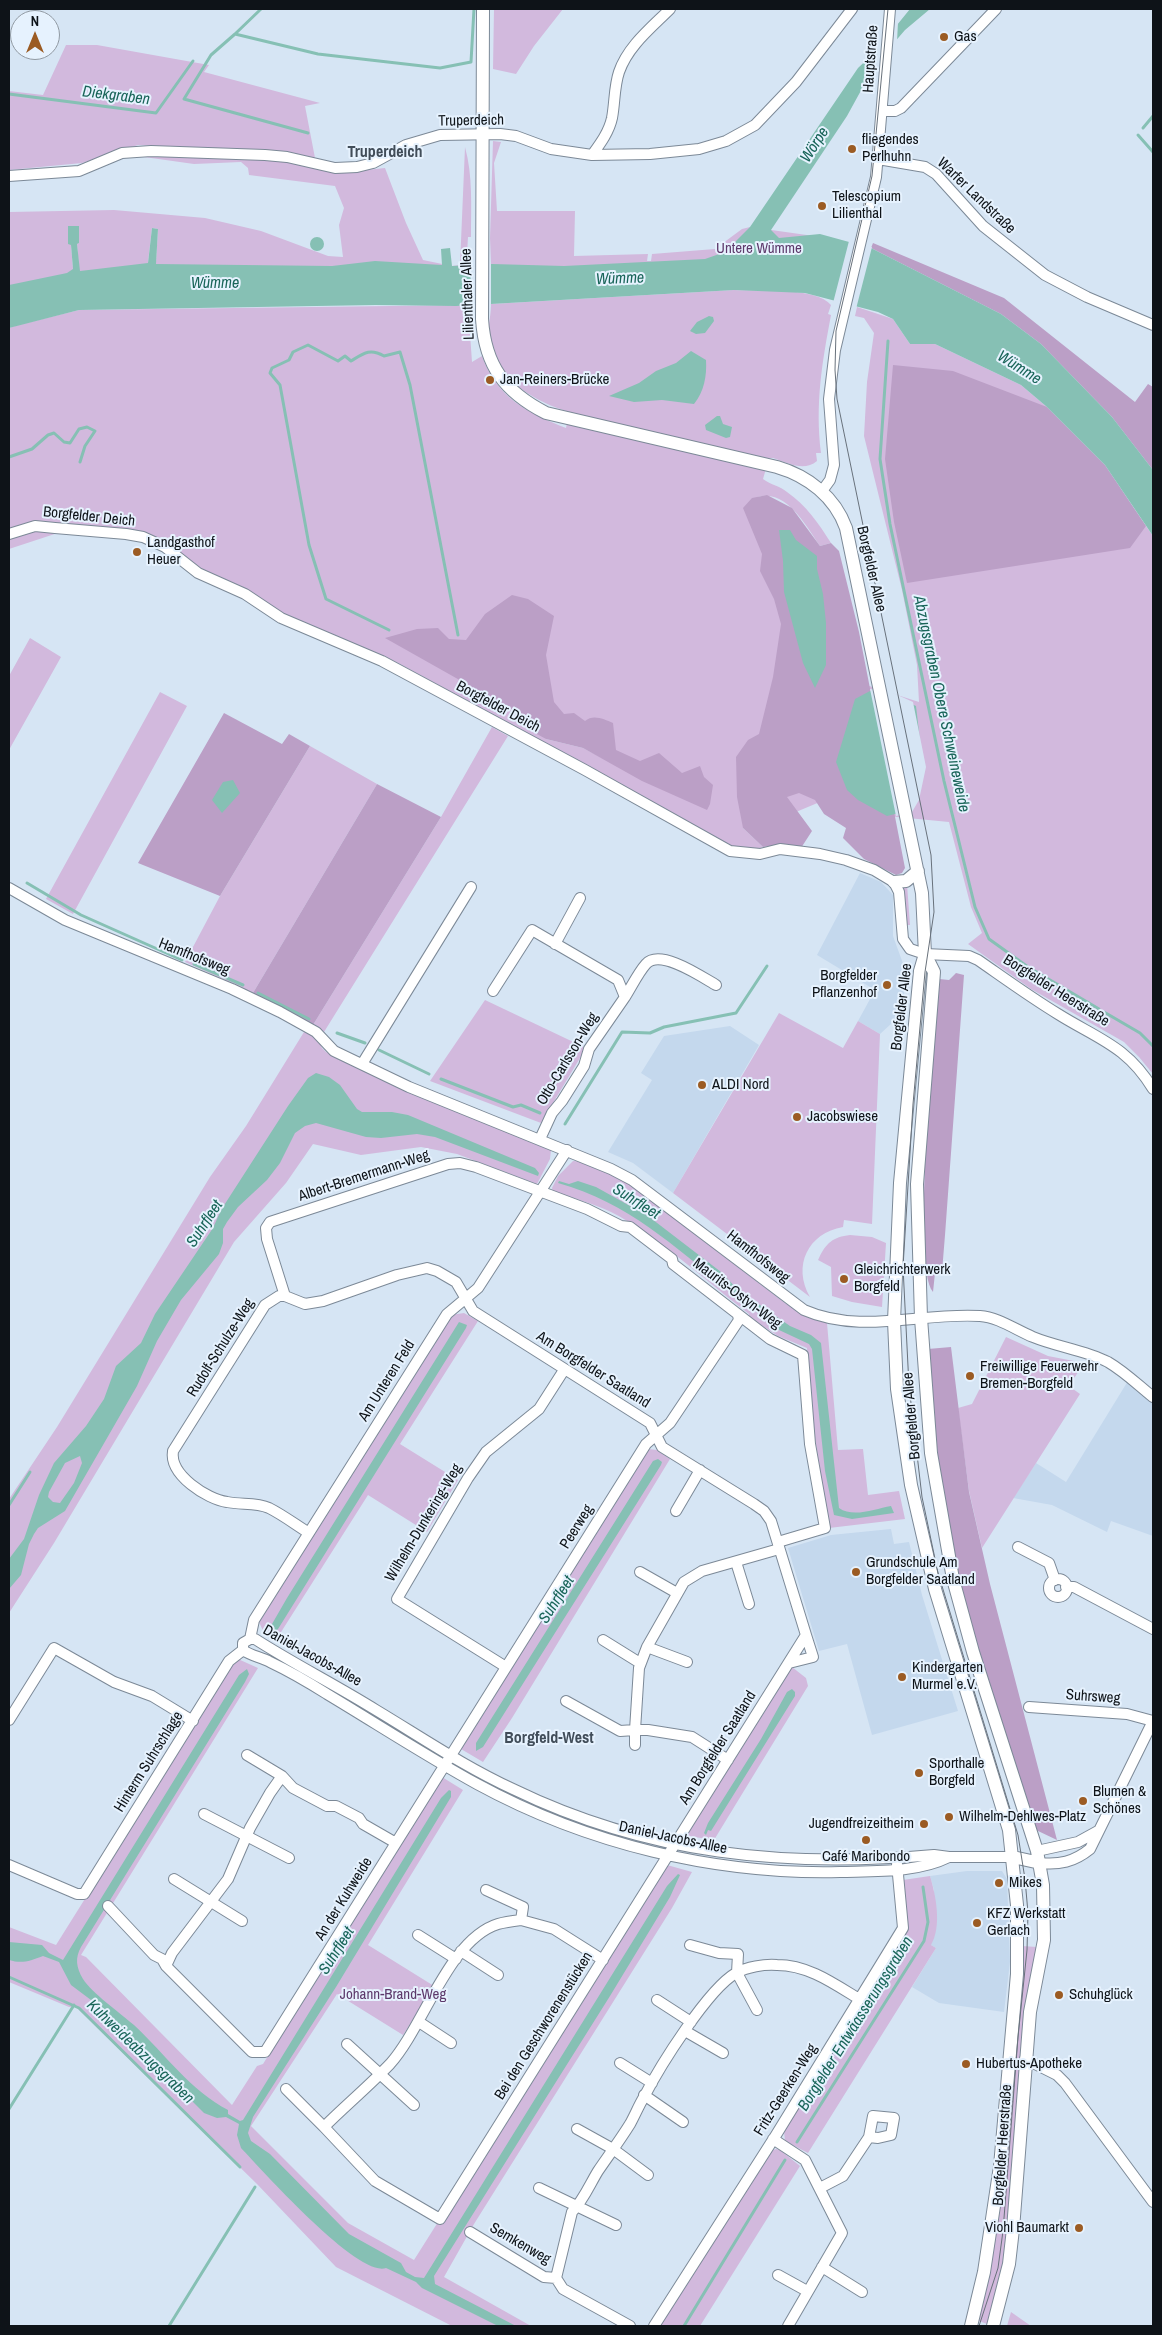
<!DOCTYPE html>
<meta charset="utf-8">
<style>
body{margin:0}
#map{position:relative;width:1162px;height:2335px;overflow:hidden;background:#d6e5f4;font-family:"Archivo Narrow",sans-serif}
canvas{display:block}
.frame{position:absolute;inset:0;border:10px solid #0e1318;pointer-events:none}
.north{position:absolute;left:10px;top:10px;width:50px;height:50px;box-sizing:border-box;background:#e6f2fe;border:1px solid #9099a2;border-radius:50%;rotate:0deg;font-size:14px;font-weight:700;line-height:20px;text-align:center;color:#0e1318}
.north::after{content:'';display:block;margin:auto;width:18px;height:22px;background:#9b5b23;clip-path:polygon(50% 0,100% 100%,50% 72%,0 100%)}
</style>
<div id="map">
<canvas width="1162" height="2335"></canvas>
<div class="frame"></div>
<div class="north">N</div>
</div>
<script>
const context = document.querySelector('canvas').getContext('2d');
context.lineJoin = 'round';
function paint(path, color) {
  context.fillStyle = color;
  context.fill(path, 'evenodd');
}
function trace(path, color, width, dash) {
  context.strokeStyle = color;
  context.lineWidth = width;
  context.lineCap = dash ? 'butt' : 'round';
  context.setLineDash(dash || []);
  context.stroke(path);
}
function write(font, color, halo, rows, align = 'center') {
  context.font = font + ' "Archivo Narrow",sans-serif';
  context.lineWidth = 4;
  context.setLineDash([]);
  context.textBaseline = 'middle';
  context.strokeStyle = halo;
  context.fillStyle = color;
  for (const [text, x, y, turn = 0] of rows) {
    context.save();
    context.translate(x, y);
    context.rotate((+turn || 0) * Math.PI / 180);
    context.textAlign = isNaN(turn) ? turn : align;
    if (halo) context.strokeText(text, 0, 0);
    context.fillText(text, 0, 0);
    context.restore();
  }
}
paint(new Path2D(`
 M860,873L881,882L893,895V936L905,969L903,1013L880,1034L858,1021L875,990L817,955Z
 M730,1026L759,1045L673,1193L633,1163L608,1152L652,1080L641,1073L664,1036Z
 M1131,1376L1153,1390V1536L1111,1521L1107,1532L1052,1505L1013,1498L1036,1463L1066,1482Z
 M891,1529L894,1544L909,1542L922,1595L958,1711L872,1735L847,1644L819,1651L788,1548L831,1535Z
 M967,1871H1002L1007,1879L1010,1962L1004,2012L939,2003L912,1987L936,1948L931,1945L934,1890L930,1876Z`), '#c4d8ed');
paint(new Path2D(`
 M494,9H563L534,46L516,74L493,69Z
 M66,45H97L209,65L204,72L320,103L305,106L315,158L239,150L138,145L82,163L9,170V91L43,95Z
 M493,141L501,142L494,163L497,211H575L574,256L648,254L647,261H651L652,254L715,249L742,229L750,227L828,238L821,268L9,310V212L114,210L205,218L261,231L328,256L343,257L339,225L344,208L335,186L249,175L248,168L241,162L194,164L137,156L259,157L357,171L385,168L406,223L423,260L452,266L460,265L465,147C473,176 471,207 471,237H468L467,254L470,255V265L491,264L490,238ZM152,228L158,229L156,262H148ZM79,243L77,244L79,269H73L71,245Z
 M734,290C757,291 817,287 831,305L828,314L831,315C822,363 815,404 821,453H816L817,461C804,472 788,463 773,458H769L763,479C771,485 780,486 787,492C806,505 819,524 831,543L820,546C807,527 786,488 758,497L860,683L919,702L917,665L902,590L864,436L867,382L874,333L864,318L855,316L857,307L893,319L910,344H935L1021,385L1047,407L1126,498L1153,536V1074L1139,1057L1124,1042L1031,989L968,944L982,933L971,907L949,822L887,816L827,799L784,817L743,828L763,847L753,850L734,847L398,663L273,609L239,588L192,565L172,548L76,527L9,549V328L18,325L79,310L468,305L472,362L482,356C497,398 528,413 566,428L569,412C534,401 500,382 492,343C491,337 488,329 489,324C490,317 491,311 491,304ZM511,709L551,717L604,759L583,748L546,739L530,717Z
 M30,638L61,657L9,750V676Z
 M160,692L187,706L73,914L46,899Z
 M492,727L508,736L324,1032L313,1025L441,817Z
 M310,746L377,784L253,993L185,962L220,896Z
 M907,884L910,925H907L900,886Z
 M485,1000L586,1048L541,1123L430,1081Z
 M779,1013L843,1048L858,1021L880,1034L872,1224L844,1220L843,1227C808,1233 792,1266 810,1297L673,1193Z
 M304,1032L318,1038L322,1048L326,1052C399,1090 475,1119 551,1150L550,1159L537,1184L457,1154L421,1147L361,1155L313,1144L286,1183L234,1242L54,1543L9,1613V1499L57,1427L210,1177L246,1126Z
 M573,1161C594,1161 614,1176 632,1186L785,1303L798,1311L827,1323L838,1450L863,1449L868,1495L899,1491L905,1519L829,1528L814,1432L807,1348L778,1336L749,1317V1314C707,1282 657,1235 611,1212C592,1203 573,1198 553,1192L552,1188L558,1176Z
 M850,1235L872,1237L886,1243L882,1307L852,1302L832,1296L831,1267L818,1260L819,1258C826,1243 833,1237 850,1235Z
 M464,1313L478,1321L400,1444L458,1480L427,1532L368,1495L276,1640L265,1635L259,1622L451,1315Z
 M1006,1337L1048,1356L1084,1363L1069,1386L1080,1394L982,1548L969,1491L958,1408L972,1404Z
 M648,1449L657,1450L670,1459L512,1718L483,1762L461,1749Z
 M238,1659L258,1668L81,1955L86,1957L232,2105L257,2066L263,2064L442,1777L463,1790L368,1945L434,1986L403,2035L337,1994L251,2126L348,2223L414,2260L438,2222L443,2224L667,1865L692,1872L672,1908L474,2224L444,2277L531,2326H452L336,2267L257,2184L76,2007H69L9,1982V1927L56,1945L234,1661Z
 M792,1667L806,1678L808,1686L714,1840L688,1836L691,1827Z
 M930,1876C936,1896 942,1926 931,1945L936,1948L808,2153L785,2141L784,2131L907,1929L903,1880Z
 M1022,1946L1037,1947L1007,2255L990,2325L979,2321L988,2279Z
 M776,2149L780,2150L800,2166L700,2326H659L770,2151Z
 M1011,2312L1031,2326H1007Z`), '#d2b9dd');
paint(new Path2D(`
 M873,243L1004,298L1135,402L1148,384L1153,387V470L1112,417L1041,344L1001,314L871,248Z
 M893,365L953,371L1047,407L1105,465L1146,526L1130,548L907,583L894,522L885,459Z
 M767,495L792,508L820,546L831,543L839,551L859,632L905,868L902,873L896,875L864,859L843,838L846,828L824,814L815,800L799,793L787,797L812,831L801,848L778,845L763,847L743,828L737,797L736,757L748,740L759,734L773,677L781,624L774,599L760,571L762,554L743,508L752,498Z
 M512,595L528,599L554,616L546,655L554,702L564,714L574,713L585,721C593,714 604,719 613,723L616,750L640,761L659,753L682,773L700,766L704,777L713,785L710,804L707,810L642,781L583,748L546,739L535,733L530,717L511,709L385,638L417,629L438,628L449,639L466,640L485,614Z
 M224,713L282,744L289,734L310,746L220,896L138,863Z
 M377,784L441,817L313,1025L253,993Z
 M956,973L964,975L945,1235L942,1272L935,1273L933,1292C911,1265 935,1026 939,979L949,980Z
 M951,1347L969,1492L990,1584L1057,1840L1036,1830C1008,1743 976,1656 956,1566C940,1494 934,1422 928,1349Z`), '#bb9fc6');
paint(new Path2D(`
 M910,9H930L905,30L875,65L847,116L771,230L779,238L820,234L871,248L1001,314L1041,344L1112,417L1153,470V536L1105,465L1047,407L1021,385L935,344H910L893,319L878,312L805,293L734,290L456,306L376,305L79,310L9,328V285L67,273L73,269L71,245L68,244V226H79V243L77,244L80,271L148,263L152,228L158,229L156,264L332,266L375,261L442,265L441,249L450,248L452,266L492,264L564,266L705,259L725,252L750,227L858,68L875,52Z
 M310 244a7 7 0 1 1 14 0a7 7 0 1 1-14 0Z
 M709,316L713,317L714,321L705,333L696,334L690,331L697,322Z
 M691,351L706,360C707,376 704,392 694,404L662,400L634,402L609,396L639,383L656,371L676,363Z
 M717,416H720L723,424L732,427L730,437L726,438L706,430L705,425Z
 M779,530H790L796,540L817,556V569L823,594L826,623V665L815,688L803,663L784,592L783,561Z
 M870,691L893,695L916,706L923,766L911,810L887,816L858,800L847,790L836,762L855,699Z
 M233,780L240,793L222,813L212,800L223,782Z
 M316,1073L329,1077L340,1085L357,1109L362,1112H392L408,1115L535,1168L539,1173L538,1176L435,1137L417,1134L381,1138L366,1137L316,1123L305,1126L295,1133L280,1163L267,1180L238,1207L227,1222L223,1229V1243L219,1254L181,1300L157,1341L137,1386L65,1511L38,1528L34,1534L29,1544L21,1575L9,1589V1559L24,1539L39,1495L54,1463L86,1426L104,1399L116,1366L141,1343L155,1314L213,1228L221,1210L288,1106L308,1078ZM80,1456L82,1463L74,1483L60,1503L53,1502L48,1497L49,1492L65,1463Z
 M559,1181L569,1184L578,1181L596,1187L648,1216L721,1272L742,1294L740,1296L729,1290C673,1246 629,1203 558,1183Z
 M751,1301L757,1303L790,1326L811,1335L821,1343L839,1508C853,1518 875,1509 891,1506L894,1513L852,1519L834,1515L825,1471L812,1349L809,1344L779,1330L754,1310L749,1303Z
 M459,1322L467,1325L466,1328L278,1629L272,1634L270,1632L272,1624L287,1598Z
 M658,1459L662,1462L661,1465L483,1747L476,1751V1743L653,1461Z
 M247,1669L249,1674L245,1682L81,1947C75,1958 76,1967 83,1979C92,1993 120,2013 134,2025C165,2054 191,2091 228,2110V2114L240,2121L243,2120L441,1798L449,1790L451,1791V1797L336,1987L253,2117L248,2133L251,2141L270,2154L349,2234L401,2263L406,2272L415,2277L424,2278L667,1886L678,1874L680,1875L670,1897L610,1996L434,2276L435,2284L516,2326H498L422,2288L416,2282L386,2268C358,2278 262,2170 241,2148L237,2135L239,2124L226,2117L217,2118L204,2113L91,2000L71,1985L59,1962L43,1956C30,1961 22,1964 9,1960V1942L42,1945L49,1953L63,1960L239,1675Z
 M792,1689L795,1692V1696L711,1831L708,1830L706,1835L704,1833L708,1823L761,1739L787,1692Z`), '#86c0b4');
paint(new Path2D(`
 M898,22L897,42L876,66L878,44Z
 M876,47L874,72L870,78L872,51Z
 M849,241L872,247L856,309L833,303Z
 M471,262H491V307L470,308Z
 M870,689L891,692L913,702L926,767L919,800L912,812L896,816Z`), '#d6e5f4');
trace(new Path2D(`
 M235,34L261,9
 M9,94L156,113L193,61
 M1143,128L1153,116
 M308,133L184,99L211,55L235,34L318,54L440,68L471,62L474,9
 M1138,135L1153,152
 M888,341L880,459L890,524L944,781L975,907L989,939L1028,967L1099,1009
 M9,457L32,449L48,435L54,433L64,442L70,443L79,429L87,427L95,431L85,446L80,462
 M389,630L326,599L309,545L280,385L270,373L272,368L289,360L293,352L308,345L338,361L345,356L351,361C364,353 370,348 384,356L400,352L410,385L458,635
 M27,883L81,915L182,960
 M194,964L243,985
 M258,993L309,1019
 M1104,1012L1140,1033L1153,1046
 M337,1033L365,1043
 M379,1050L429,1074
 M441,1079L513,1107L521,1105L540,1113
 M565,1124L622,1032L650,1033L664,1027L736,1013L767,966
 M9,1505L30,1472
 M9,1977L79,2008L240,2167
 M9,2109L74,2005
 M797,2142L924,1941L928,1922L923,1887
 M169,2326L255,2187
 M684,2326L785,2160`), '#86c0b4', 3);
const minor = new Path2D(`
 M882,111H895L901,108L996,9
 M592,155C600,144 609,132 612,118C615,102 614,87 619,72C628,46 651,28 670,9
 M878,159L925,167L936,174L983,226L1045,275L1087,297L1153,325
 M9,176L79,171L122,153L151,151L265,155L287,157L335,168L357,167L373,163L406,145L440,135L500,134L516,136L551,149L592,155L650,154L699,149L726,141L755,125L796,82L852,9
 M822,491L830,480L834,465L829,399L835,350L876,177L890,9
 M9,534L35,526L55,528L126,534L143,537L165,547L198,573L245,594L281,618L382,661L585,770L730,851L760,854L780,849L820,854L846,860L874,870L894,882L899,892L903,939L910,949L925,954L969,956L978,960C1004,978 1030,997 1058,1014C1098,1039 1127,1046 1153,1089
 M9,888L65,920L232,989L280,1012L316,1032L334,1051L409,1087L611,1169L632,1180L804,1310C861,1335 921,1312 980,1316C998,1317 1016,1330 1033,1337C1057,1347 1085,1350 1108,1362C1125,1372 1138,1385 1153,1397
 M555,944L580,898
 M493,991L532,930L618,980L625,997L589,1049L584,1066L562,1101L552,1113L540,1139
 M625,997C632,986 638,973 646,964C660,948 702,977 716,985
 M362,1064L471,887
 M285,1296L267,1239L266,1228L270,1222L448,1164L460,1163L476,1167L587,1209L621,1226L630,1227L672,1259L673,1264L770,1339L803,1355L810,1444L825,1528L778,1542
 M676,1511L700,1470
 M309,1533C296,1525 283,1515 269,1508C256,1502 241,1505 227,1502C207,1499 169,1475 173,1451L265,1305L279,1296H285L305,1304L323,1301L397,1275L427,1268L437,1271L456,1282L473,1311L650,1423L662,1447L754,1504L764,1511L771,1521L806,1635L440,2219L375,2181L324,2127C345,2106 369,2086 390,2064C424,2026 449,1939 498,1924C505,1922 513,1921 521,1920
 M1018,1547L1049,1563L1055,1580
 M736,1562L749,1604
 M640,1572L677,1593
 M1049 1588a9 9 0 1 1 18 0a9 9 0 1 1-18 0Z
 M1066,1587H1074L1153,1629
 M250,1639L254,1620L447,1314L478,1288L567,1150
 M603,1640L640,1663
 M647,1647L687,1662
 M789,1663L813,1657L806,1635
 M506,1667L397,1599L468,1478L486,1452L539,1409L564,1370
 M566,1701L620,1731L635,1730V1745
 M1029,1707L1127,1714L1153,1721
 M9,1720L54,1648L114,1682L152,1696L193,1721
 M728,1760L692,1737L648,1730H635L639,1668L647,1647L684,1582L702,1571L779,1549
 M282,1776L293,1788L327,1806H336L359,1818L363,1824L396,1843
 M204,1814L289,1858
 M1037,1851L1078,1842L1098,1831
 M949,1857C917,1873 875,1871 840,1872C715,1875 587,1844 477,1784C426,1756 377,1724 327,1694C308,1682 289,1671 270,1662C261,1657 251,1656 243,1650V1643L250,1639H255C294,1664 336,1685 376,1710C421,1737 465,1767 513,1789C649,1855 785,1868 934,1855L949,1857H1013
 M1040,1863C1059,1865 1074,1862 1090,1849L1153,1721
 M9,1865L77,1894H84L229,1661L243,1650
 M174,1879L242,1921
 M486,1890L523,1907L521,1920L554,1929L603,1960
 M108,1906L154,1955L162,1959L166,1966L252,2052H265L646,1444L670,1423L739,1320L738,1315
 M418,1935L456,1959
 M690,1945L719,1953L738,1954L737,1973L757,2010
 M461,1951L498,1975
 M166,1966L172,1953L228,1879L250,1828L270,1793L282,1776L247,1755
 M657,2000L691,2022
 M419,2022L451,2043
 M685,2031L723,2053
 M347,2044L414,2105
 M1025,2059L1057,2075L1065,2083L1153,2202
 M620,2063L652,2083
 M286,2089L324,2127
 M644,2095L683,2122
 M577,2129L613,2149L648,2175
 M773,2139L805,2160L842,2233L788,2326
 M539,2188L616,2225
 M820,2188L843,2176L869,2137L873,2116L894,2118L891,2135L878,2138L869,2137
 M470,2232L544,2277L556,2278
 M822,2267L862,2292
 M778,2275L807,2291
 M630,2326L563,2289L556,2278L572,2212C583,2201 590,2184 598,2171C609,2155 620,2140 630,2124C635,2115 639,2105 644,2097C660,2066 708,1989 736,1973C747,1967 764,1964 777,1965C808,1965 833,1983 859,1999
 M654,2326L776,2135L903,1928L897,1864`);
const major = new Path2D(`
 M483,9L482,319C485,366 505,392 546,413L777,467C808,476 835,497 846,528L922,893L925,954L920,971L900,1183L894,1321L897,1389L911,1485L935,1589L1009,1830L1017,1905V1974L1000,2166L984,2272L971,2326
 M894,882L906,881L918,871
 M925,954L934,972L917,1184L921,1318L931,1453L953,1579L973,1652L1037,1851L1043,1885L1044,1940L1030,2012L1013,2229L1009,2264L993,2326
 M1013,1857L1040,1863`);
trace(minor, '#7c8997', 12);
trace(major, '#7c8997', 14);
trace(minor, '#fff', 10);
trace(major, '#fff', 12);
trace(new Path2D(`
 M888,9L872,176L836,331L835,370L837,399L931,855L934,912L925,972L913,1104L903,1267L909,1386L922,1497L938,1573L1018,1835L1025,1879L1028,1913L1027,1950L1018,2037L1003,2231L998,2268L979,2326`), '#68717b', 1);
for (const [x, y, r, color] of [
 [944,37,5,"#9b5b23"],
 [852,149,5,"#9b5b23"],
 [822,206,5,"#9b5b23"],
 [490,380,5,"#9b5b23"],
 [137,552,5,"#9b5b23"],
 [887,985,5,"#9b5b23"],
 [702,1085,5,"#9b5b23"],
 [797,1117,5,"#9b5b23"],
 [844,1279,5,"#9b5b23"],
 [970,1376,5,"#9b5b23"],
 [856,1572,5,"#9b5b23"],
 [902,1677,5,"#9b5b23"],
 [919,1773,5,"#9b5b23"],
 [1083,1801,5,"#9b5b23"],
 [949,1817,5,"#9b5b23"],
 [924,1824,5,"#9b5b23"],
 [866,1840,5,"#9b5b23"],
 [999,1883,5,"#9b5b23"],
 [977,1923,5,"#9b5b23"],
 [1059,1995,5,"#9b5b23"],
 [966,2064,5,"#9b5b23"],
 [1079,2228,5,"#9b5b23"]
]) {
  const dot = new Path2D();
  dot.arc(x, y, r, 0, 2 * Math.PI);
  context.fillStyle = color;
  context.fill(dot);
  trace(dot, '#e6f2fe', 2);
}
write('15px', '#0e1318', '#e6f2fe', [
 ["Gas",954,37],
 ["fliegendes",862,140],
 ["Perlhuhn",862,157],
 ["Telescopium",832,197],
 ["Lilienthal",832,214],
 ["Jan-Reiners-Brücke",500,380],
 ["Landgasthof",147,543],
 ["Heuer",147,560],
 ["Borgfelder",877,976,"right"],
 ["Pflanzenhof",877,993,"right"],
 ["ALDI Nord",712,1085],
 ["Jacobswiese",807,1117],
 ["Gleichrichterwerk",854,1270],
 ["Borgfeld",854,1287],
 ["Freiwillige Feuerwehr",980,1367],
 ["Bremen-Borgfeld",980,1384],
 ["Grundschule Am",866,1563],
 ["Borgfelder Saatland",866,1580],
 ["Kindergarten",912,1668],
 ["Murmel e.V.",912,1685],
 ["Sporthalle",929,1764],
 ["Borgfeld",929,1781],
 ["Blumen &",1093,1792],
 ["Schönes",1093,1809],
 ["Wilhelm-Dehlwes-Platz",959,1817],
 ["Jugendfreizeitheim",914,1824,"right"],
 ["Café Maribondo",866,1857,"center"],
 ["Mikes",1009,1883],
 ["KFZ Werkstatt",987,1914],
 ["Gerlach",987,1931],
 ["Schuhglück",1069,1995],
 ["Hubertus-Apotheke",976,2064],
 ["Viohl Baumarkt",1069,2228,"right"]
], 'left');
write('15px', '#0e1318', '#e6f2fe', [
 ["Hauptstraße",871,59,-86],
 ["Truperdeich",471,121,-1],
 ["Warfer Landstraße",976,196,44],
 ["Lilienthaler Allee",468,294,-92],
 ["Borgfelder Deich",89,517,6],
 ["Borgfelder Allee",871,569,77],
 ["Borgfelder Deich",498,707,28],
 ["Hamfhofsweg",194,957,22],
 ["Borgfelder Heerstraße",1056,991,32],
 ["Borgfelder Allee",902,1007,-83],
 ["Otto-Carlsson-Weg",568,1059,-59],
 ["Albert-Bremermann-Weg",364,1176,-18],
 ["Hamfhofsweg",758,1257,38],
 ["Maurits-Ostyn-Weg",737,1294,37],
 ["Rudolf-Schulze-Weg",221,1348,-58],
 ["Am Borgfelder Saatland",593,1370,32],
 ["Am Unteren Feld",387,1381,-58],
 ["Borgfelder Allee",912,1416,-95],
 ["Wilhelm-Dunkering-Weg",424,1523,-59],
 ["Peerweg",577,1527,-58],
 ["Daniel-Jacobs-Allee",312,1656,29],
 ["Suhrsweg",1093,1697,4],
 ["Am Borgfelder Saatland",718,1748,-58],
 ["Hinterm Suhrschlage",149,1762,-58],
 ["Daniel-Jacobs-Allee",673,1838,12],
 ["An der Kuhweide",344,1899,-58],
 ["Bei den Geschworenenstücken",544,2026,-58],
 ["Fritz-Geerken-Weg",786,2090,-58],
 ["Borgfelder Heerstraße",1003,2145,-86],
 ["Semkenweg",520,2244,30]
]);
write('15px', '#5d396b', '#e6f2fe', [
 ["Untere Wümme",759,249],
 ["Johann-Brand-Weg",393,1995]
]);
write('italic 16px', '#196559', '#e6f2fe', [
 ["Diekgraben",116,96,7],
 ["Wörpe",815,145,-57],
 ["Wümme",620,279,-2],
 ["Wümme",215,284],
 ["Wümme",1019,368,32],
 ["Abzugsgraben Obere Schweineweide",941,704,78],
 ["Suhrfleet",636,1202,32],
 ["Suhrfleet",205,1224,-57],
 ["Suhrfleet",557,1600,-58],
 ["Suhrfleet",337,1951,-58],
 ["Borgfelder Entwäasserungsgraben",856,2024,-58],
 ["Kuhweideabzugsgraben",140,2052,44]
]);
write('bold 16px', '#414d59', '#e6f2fe', [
 ["Truperdeich",385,153],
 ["Borgfeld-West",549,1739]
]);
</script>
